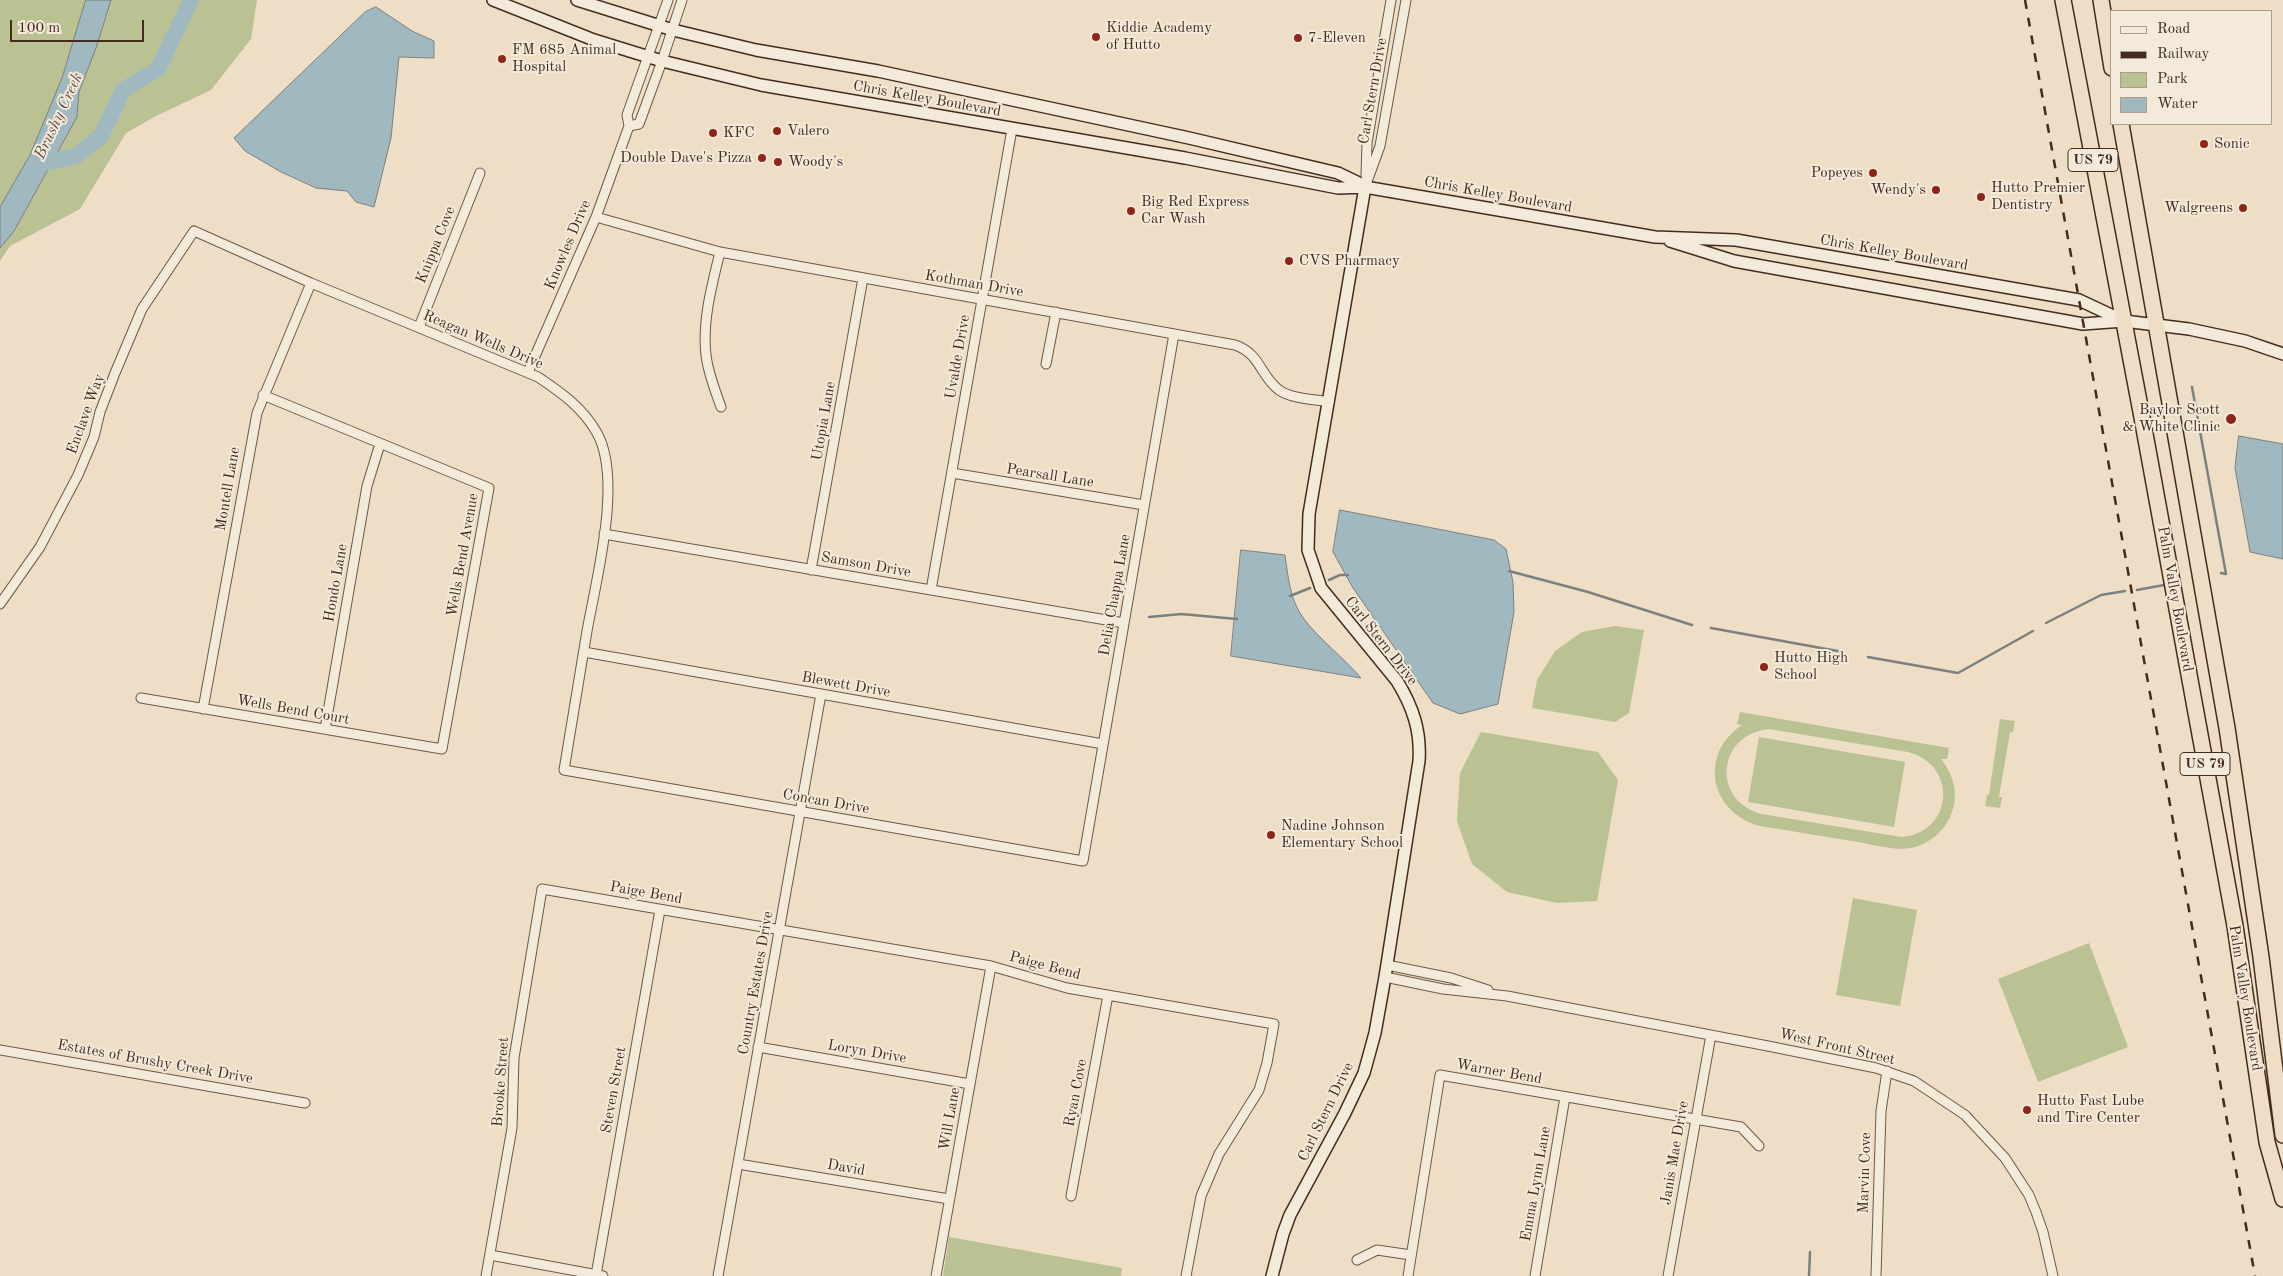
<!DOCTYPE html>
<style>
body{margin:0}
#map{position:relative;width:2283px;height:1276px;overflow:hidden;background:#eddec5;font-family:"Old Standard TT",serif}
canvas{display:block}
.legend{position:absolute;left:2110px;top:10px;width:162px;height:115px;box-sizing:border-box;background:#f3ead9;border:1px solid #ad9e8e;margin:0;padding:6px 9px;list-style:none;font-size:15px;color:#452b1e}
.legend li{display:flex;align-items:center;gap:10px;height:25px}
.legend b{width:25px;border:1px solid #ad9e8e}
.scale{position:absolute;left:10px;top:20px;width:134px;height:22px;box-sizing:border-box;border:2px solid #452b1e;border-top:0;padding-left:6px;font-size:15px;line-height:18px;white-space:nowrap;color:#452b1e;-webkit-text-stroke:4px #f3ead9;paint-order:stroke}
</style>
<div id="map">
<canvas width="2283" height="1276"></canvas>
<ul class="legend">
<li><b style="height:6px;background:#f3ead9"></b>Road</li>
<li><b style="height:6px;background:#452b1e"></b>Railway</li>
<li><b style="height:14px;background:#bac193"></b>Park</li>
<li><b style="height:14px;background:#a0b9c0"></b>Water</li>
</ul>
<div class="scale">100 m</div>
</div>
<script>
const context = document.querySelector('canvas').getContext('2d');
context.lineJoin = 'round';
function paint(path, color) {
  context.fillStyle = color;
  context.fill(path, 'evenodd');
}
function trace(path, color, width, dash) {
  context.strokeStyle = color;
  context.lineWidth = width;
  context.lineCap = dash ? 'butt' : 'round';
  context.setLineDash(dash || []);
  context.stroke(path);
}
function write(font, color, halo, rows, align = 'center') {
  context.font = font + ' "Old Standard TT",serif';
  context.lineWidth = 4;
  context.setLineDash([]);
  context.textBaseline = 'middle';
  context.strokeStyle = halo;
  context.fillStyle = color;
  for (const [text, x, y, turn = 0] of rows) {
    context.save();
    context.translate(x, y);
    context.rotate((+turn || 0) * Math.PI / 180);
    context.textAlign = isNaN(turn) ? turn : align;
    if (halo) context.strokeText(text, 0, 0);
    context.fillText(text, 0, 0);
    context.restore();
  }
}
paint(new Path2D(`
 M0,0H257L251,39L211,90L156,116L126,133L80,209L10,246L0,261Z
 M1615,626L1644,630L1629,713L1615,722L1532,708L1537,680L1555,651L1582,632Z
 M1740,712L1949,748L1947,759H1941C1953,774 1959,793 1952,812C1946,830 1930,844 1911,848C1894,851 1875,845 1858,842C1825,837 1793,831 1760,826C1710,813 1698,754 1742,725L1737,724ZM1769,729L1908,752C1959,765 1953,834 1901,837L1762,814C1711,801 1717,734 1769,729Z
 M2000,719L2015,721L2013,732H2010L1999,797H2002L2000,808L1985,806L1987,795H1989Z
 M1481,732L1598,752L1618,780L1597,901L1557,903L1507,892L1472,864L1457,821L1460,773Z
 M1759,737L1905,762L1894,827L1748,802Z
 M1853,898L1917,910L1900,1006L1836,995Z
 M2089,943L2128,1047L2038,1082L1998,979Z
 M949,1237L1122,1268L1121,1276H943Z`), '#bac193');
const water = new Path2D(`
 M86,0H111L96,48L79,92L77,117L14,231L0,248V207L30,155L62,78Z
 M376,7L412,31L434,41V58L399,57L391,138L374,207L356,202L347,191L316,188L281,172L245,151L234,138L365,12Z
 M2239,436L2283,444V559L2250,552L2235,468Z
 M1340,510L1494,540L1506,549L1513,582L1514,612L1498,704L1460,714L1433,703L1353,588L1333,552Z
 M1241,550L1285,555C1288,576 1290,601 1304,619C1319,639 1344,658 1361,678L1231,656Z`);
paint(water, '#a0b9c0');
trace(water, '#7c807f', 1);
trace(new Path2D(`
 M2192,387L2226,574L2221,573
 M1509,571L1588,592L1692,625
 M1329,580L1340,575H1348
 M2137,590L2164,585
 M1290,596L1310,588
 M1149,617L1181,614L1237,619
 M2046,623L2101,595L2125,591
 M1711,628L1843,652
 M1868,657L1958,673L2033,631
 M1809,1276L1810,1252`), '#7c807f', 2.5);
trace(new Path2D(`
 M37,165L76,156L101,136L123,90L158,69L191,0`), '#a0b9c0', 16);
const street = new Path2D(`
 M629,126L639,124L662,61L682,0
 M1366,176L1367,143L1391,0
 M1365,187L1380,146L1406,0
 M596,217L720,252L1235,345C1261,354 1260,376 1279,390C1292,399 1313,399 1329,402
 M720,252C712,285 702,321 706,355C708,373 715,390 721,407
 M419,327L480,173
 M1046,364L1056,312
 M528,372L596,217L629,126L627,115L668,0
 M952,473L1144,505
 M604,534L1124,623
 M811,570L863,278
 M931,590L1012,129
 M0,604L40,547L78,475L94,437L100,412L115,373L142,309L194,231L311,283L538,377C562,393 583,408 597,433C623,480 596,580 587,631C579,677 572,724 564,770L1083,861L1174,334
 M584,652L1103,744
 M141,698L442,749L489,488L263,395
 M203,709L257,413L311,283
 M325,729L367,486L380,444
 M1387,965L1451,978L1488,990
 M1385,977L1443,989L1507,996L1773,1047L1876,1068L1914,1081L1965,1115L2005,1158L2029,1195L2036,1212L2043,1232L2053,1276
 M758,1047L970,1084
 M0,1050L305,1103
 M738,1164L949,1199
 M1071,1196L1108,995
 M490,1255L603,1276
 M1357,1260L1377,1250L1411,1255
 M596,1275L660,910
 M486,1276L512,1128L514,1058L542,889L991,966L1067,988L1274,1024L1267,1063L1259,1090L1219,1154L1201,1196L1186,1276
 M718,1276L821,694
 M936,1276L991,966
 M1408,1276L1440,1075L1741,1127L1759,1146
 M1535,1276L1565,1097
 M1668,1276L1711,1035
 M1876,1276L1881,1111L1887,1071`);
const secondary = new Path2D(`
 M493,0L594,40L662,61L761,85L1185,158L1338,188L1365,187L1655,237L1736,240L2079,300L2124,321
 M577,0L673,30L756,50L878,71L1189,138L1338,173L1365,186
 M1670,241L1734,261L2083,324L2124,321L2189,329L2245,341L2283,354
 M1272,1276L1283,1234L1290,1215L1345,1113L1364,1073L1375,1033L1385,977L1419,761C1421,731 1413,707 1397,681L1321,588L1308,550L1309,514L1365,187`);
const highway = new Path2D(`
 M2063,0L2141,412L2235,926L2267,1142L2283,1199
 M2101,0L2112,68
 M2121,124L2227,728L2261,957L2283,1135`);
trace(street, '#6f5848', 11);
trace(secondary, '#452b1e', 14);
trace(highway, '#452b1e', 18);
trace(street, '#f3ead9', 9);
trace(secondary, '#f3ead9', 11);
trace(highway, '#eddec5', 15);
trace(new Path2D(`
 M2025,0L2255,1276`), '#452b1e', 2.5, [9, 9]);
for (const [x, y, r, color] of [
 [1096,37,5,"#8f2418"],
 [1298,38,5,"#8f2418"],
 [502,59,5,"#8f2418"],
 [777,131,5,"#8f2418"],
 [713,133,5,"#8f2418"],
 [2204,144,5,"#8f2418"],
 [762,158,5,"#8f2418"],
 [778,162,5,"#8f2418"],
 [1873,173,5,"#8f2418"],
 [1936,190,5,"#8f2418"],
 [1981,197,5,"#8f2418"],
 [2243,208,5,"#8f2418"],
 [1131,211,5,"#8f2418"],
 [1289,261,5,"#8f2418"],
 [2231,419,6,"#8f2418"],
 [1764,667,5,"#8f2418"],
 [1271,835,5,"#8f2418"],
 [2027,1110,5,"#8f2418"]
]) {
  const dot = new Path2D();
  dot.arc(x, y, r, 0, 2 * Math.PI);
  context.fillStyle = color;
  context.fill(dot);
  trace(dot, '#f3ead9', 2);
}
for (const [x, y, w] of [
 [2093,160,50],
 [2205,764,50]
]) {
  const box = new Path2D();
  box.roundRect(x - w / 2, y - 11.5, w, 23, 4);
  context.fillStyle = '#f3ead9';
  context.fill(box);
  trace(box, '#452b1e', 1);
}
write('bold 14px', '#452b1e', null, [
 ["US 79",2093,160],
 ["US 79",2205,764]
]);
write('15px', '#452b1e', '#f3ead9', [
 ["Kiddie Academy",1106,28],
 ["of Hutto",1106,45],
 ["7-Eleven",1308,38],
 ["FM 685 Animal",512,50],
 ["Hospital",512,67],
 ["Valero",787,131],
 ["KFC",723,133],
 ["Sonic",2214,144],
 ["Double Dave's Pizza",752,158,"right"],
 ["Woody's",788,162],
 ["Popeyes",1863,173,"right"],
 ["Hutto Premier",1991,188],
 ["Dentistry",1991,205],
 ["Wendy's",1926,190,"right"],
 ["Big Red Express",1141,202],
 ["Car Wash",1141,219],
 ["Walgreens",2233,208,"right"],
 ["CVS Pharmacy",1299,261],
 ["Baylor Scott",2220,410,"right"],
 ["& White Clinic",2220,427,"right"],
 ["Hutto High",1774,658],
 ["School",1774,675],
 ["Nadine Johnson",1281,826],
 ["Elementary School",1281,843],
 ["Hutto Fast Lube",2037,1101],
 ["and Tire Center",2037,1118]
], 'left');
write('15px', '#452b1e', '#f3ead9', [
 ["Carl Stern Drive",1373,91,-80],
 ["Chris Kelley Boulevard",927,99,10],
 ["Chris Kelley Boulevard",1498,195,10],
 ["Knippa Cove",436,245,-68],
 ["Knowles Drive",568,245,-67],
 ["Chris Kelley Boulevard",1894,253,10],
 ["Kothman Drive",974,284,10],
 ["Reagan Wells Drive",483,340,23],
 ["Uvalde Drive",958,357,-80],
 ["Enclave Way",86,414,-70],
 ["Utopia Lane",824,421,-80],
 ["Pearsall Lane",1050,476,9],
 ["Montell Lane",228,489,-80],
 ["Wells Bend Avenue",463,555,-80],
 ["Samson Drive",866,565,10],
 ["Hondo Lane",336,583,-80],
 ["Delia Chappa Lane",1115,595,-80],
 ["Palm Valley Boulevard",2175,599,80],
 ["Carl Stern Drive",1381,641,52],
 ["Blewett Drive",846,685,10],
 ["Wells Bend Court",293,710,10],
 ["Concan Drive",826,802,10],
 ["Paige Bend",646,893,10],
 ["Paige Bend",1045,966,15],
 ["Country Estates Drive",756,983,-80],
 ["Palm Valley Boulevard",2245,998,81],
 ["West Front Street",1837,1047,13],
 ["Loryn Drive",867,1052,10],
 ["Estates of Brushy Creek Drive",155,1062,10],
 ["Warner Bend",1499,1072,10],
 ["Brooke Street",501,1082,-86],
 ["Steven Street",614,1090,-80],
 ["Ryan Cove",1076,1093,-79],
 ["Carl Stern Drive",1326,1112,-64],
 ["Will Lane",950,1119,-80],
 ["Janis Mae Drive",1675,1153,-80],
 ["David",846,1168,10],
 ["Marvin Cove",1865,1173,-88],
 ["Emma Lynn Lane",1536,1184,-80]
]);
write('italic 16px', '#5c4e46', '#f3ead9', [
 ["Brushy Creek",59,116,-65]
]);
</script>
